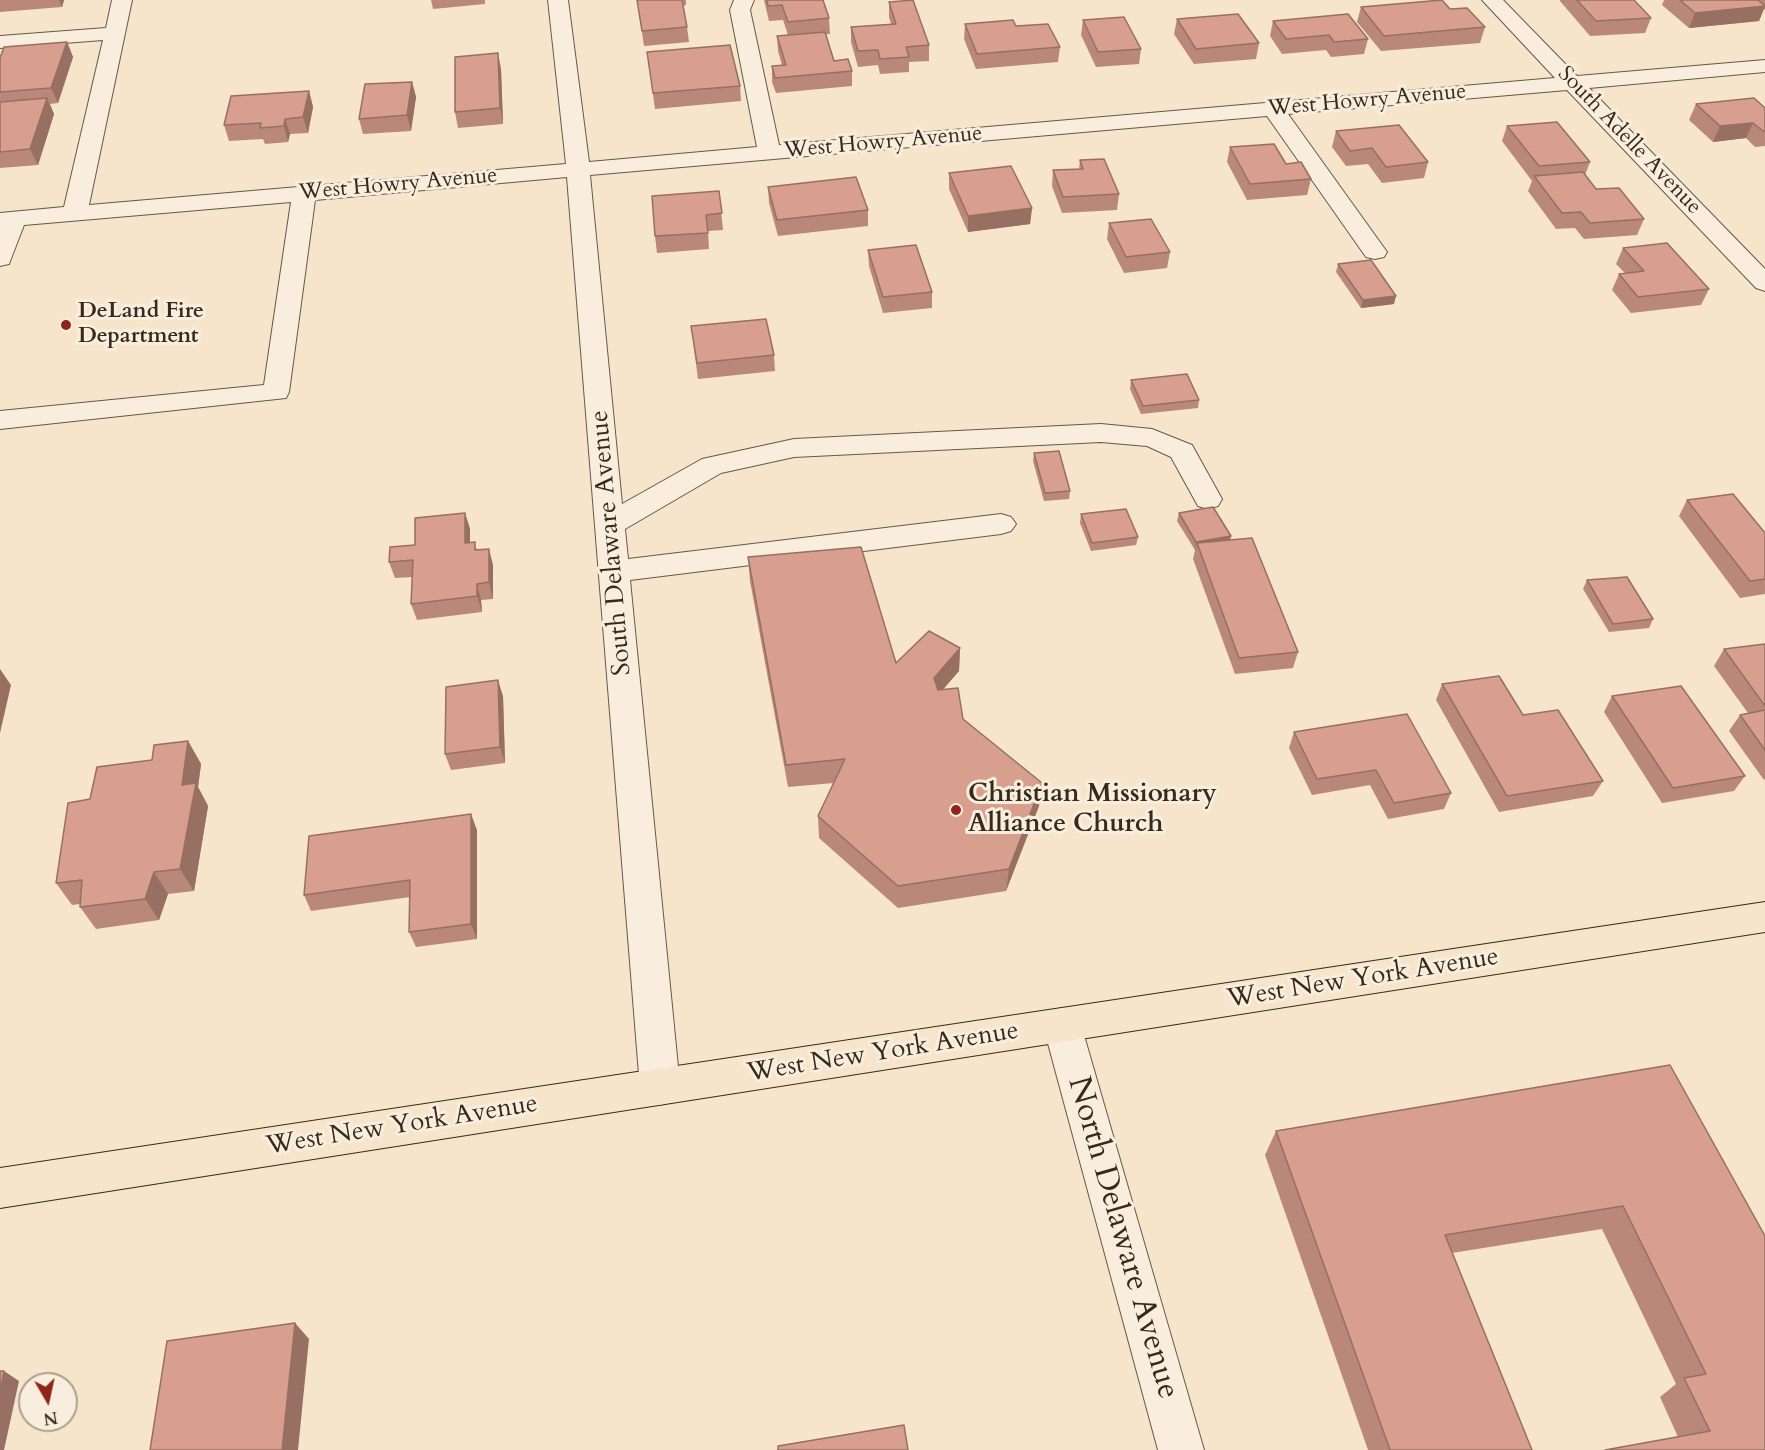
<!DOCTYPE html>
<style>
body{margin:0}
#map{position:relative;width:1765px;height:1450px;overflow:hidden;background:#f6e5ca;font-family:Cardo,serif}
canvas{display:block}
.north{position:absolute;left:18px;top:1372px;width:60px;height:60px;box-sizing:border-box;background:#f9eedd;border:2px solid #aaa090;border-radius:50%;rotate:171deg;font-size:16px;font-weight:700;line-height:24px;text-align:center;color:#342a1d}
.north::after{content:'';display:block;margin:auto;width:21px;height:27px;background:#8f2418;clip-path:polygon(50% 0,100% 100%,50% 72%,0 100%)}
</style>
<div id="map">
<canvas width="1765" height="1450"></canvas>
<div class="north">N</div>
</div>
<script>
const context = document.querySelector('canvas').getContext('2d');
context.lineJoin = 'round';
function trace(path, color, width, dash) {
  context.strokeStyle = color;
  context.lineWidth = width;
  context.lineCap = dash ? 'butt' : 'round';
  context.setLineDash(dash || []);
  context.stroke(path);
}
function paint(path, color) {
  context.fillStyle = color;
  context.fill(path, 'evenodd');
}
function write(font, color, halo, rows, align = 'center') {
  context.font = font + ' Cardo,serif';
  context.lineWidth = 6;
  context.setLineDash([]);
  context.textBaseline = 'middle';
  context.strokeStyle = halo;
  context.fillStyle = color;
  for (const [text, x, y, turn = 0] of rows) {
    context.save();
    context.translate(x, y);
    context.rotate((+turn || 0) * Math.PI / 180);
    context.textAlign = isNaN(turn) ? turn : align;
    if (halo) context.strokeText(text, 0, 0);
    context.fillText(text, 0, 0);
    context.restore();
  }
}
const minor = new Path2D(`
 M112,0H132L89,205L566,164L548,0H568L589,162L757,147L730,10L734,0H754L750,10L779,145L1555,78L1482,0H1503L1577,76L1765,60V72L1589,88L1765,269V291L1756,288L1567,90L1288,114L1387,252L1384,257L1375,259L1366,257L1267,116L590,175L622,504L702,459L794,439L1101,424L1152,429L1192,445L1222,499L1218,506L1208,509L1198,506L1171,457L1147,446L1101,442L794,457L721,473L625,529L628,559L1001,514L1011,517L1016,524L1011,531L1001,534L630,580L680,1087L674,1100L660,1105L646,1100L640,1087L567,177L315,200L289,392L286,398L0,429V411L264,385L291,202L24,225L9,264L0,266V213L64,207L103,40L0,48V36L106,28Z
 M1062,1008L1076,1013L1081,1025L1204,1450H1158L1043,1025L1048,1013Z`);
const major = new Path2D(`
 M1765,902V932L0,1208V1168Z`);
trace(minor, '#645948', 2);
trace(major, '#342a1d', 2);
paint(minor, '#f9eedd');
paint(major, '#f6e5ca');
paint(new Path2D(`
 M0,0H64L62,7L0,12Z
 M431,0H485V4L433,9Z
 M637,0H686V5L683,6L687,27L689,42L644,46Z
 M764,0H823L829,18L830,34H825L834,61L852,71V86L776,93L772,82V66L782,65L778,51L777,36L788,35L783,20L769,21Z
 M1560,0H1634L1651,18L1645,33L1590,36L1560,1Z
 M1664,0H1765V10L1764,9L1759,21L1689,28L1662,5Z
 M889,2L929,45V61L909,62V72L880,74L878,65L858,67L851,42V27L891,24L889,17Z
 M1361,7L1450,9L1485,27L1480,43L1381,51L1357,22Z
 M1177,19L1259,43L1256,59L1194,64L1174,34Z
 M1083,20L1141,49L1139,64L1096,67L1081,35Z
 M1273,21L1368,39L1364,54L1331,57L1326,50L1282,54L1270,36Z
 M965,24L1016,26L1060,47L1058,62L976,69L964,39Z
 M67,42L73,57L58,103L50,104L54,114L38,165L0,168V58Z
 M647,52L740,86L741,101L655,109Z
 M501,69L503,124L458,128L455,112Z
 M412,82L416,97L411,131L363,134L359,119Z
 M309,91L313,107L308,133L290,134L288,142L265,144L263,139L229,141L224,125Z
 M1696,104L1765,108V146L1755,147L1746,138L1713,142L1689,120Z
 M1507,126L1590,162L1585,175L1596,189L1644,219L1637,235L1584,239L1575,228L1556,229L1528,191L1532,181L1502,141Z
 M1336,131L1428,162L1424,178L1382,183L1368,164L1346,166L1332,147Z
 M1230,147L1286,164L1311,179L1307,195L1247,200L1227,162Z
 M1080,160L1119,194L1117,210L1062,213L1052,186L1053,170L1079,169Z
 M949,173L1032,208L1030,224L968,232L949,189Z
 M768,187L868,210V226L778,236L769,203Z
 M719,191L723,230L708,231L709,249L657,253L655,236Z
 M1109,223L1170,252L1167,268L1124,273L1107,239Z
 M1623,248L1709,289L1701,305L1631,313L1612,290L1619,274L1625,273L1616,264Z
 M868,250L932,292V308L883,313L869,266Z
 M1338,264L1394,304L1361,308L1336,272Z
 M691,326L774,355L775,371L698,379Z
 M1131,380L1199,400L1198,408L1141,414L1130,389Z
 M1034,453L1070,491L1069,499L1044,501L1033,461Z
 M1687,500L1765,533V594L1740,598L1679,516Z
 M465,513L470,529V542L493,565V599L481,600L482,612L417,620L411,604L412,577L395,578L389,562Z
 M1179,513L1231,536L1230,540L1298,652L1293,668L1235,674L1193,559L1195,550L1177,521Z
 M1081,514L1138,537L1136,545L1091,551L1080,523Z
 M748,557L896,663L960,648L959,671L943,689L963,719L1042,783L1039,806L1006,891L898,908L819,838L818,816L834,783L788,787L750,581Z
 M1587,580L1653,619L1649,628L1609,632L1583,589Z
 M1765,644V779L1764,780L1729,731L1740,715L1748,713L1714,666L1724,649Z
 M1442,684L1523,715L1603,781L1593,796L1499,812L1436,700Z
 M503,696L505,763L451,770L445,754Z
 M1612,696L1745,776L1734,791L1662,803L1604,712Z
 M1294,732L1451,793L1444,809L1388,819L1370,785L1312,795L1289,748Z
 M188,741L201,764L198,787L208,806L194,891L168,894L159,920L96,929L80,907V904L72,905L56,883L90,799L152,760Z
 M477,830V939L416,947L409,932L410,897L311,911L304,895Z
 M1276,1131L1765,1236V1450L1678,1437L1660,1397L1676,1384L1602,1229L1452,1253L1532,1450H1368L1265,1155Z`), '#ba887a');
paint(new Path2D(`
 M59,0H64L62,7Z
 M1765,6L1759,21L1689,28L1695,13Z
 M67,42L73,57L58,103L51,88Z
 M498,53L501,69L503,124L500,108Z
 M412,82L416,97L411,131L407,115Z
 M309,91L313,107L308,133L303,117Z
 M47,98L54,114L38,165L30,149Z
 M285,119L290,134L288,142L284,126Z
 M1753,123L1746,138L1713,142L1720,126Z
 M1032,208L1030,224L968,232V216Z
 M1396,296L1394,304L1361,308L1363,300Z
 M465,513L470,529V559L465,543Z
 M1231,536L1229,544L1197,543L1195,551L1196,542Z
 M489,549L493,565V599L489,582Z
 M477,584L481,600L482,612L477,596Z
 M960,648L959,671L933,701L934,678Z
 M0,669L11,685L0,733Z
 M498,680L503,696L505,763L500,747Z
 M188,741L201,764L198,787L208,806L194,891L180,869L182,785Z
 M1042,783L1039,806L1006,891L1009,869Z
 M471,814L477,830V939L471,924Z
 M154,872L168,894L159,920L145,899Z
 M295,1323L309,1339L298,1450H282Z
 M4,1371L19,1381L4,1450H0V1391Z`), '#976f63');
const building = new Path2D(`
 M637,0H682L687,27L642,31Z
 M767,0H823L829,18L788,22L782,5L768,6Z
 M913,0L929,45L906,47L909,57L880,59L878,50L858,51L851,27L896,24L889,2Z
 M1442,0L1450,9L1467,8L1485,27L1384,36L1361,7Z
 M1577,0H1634L1651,18L1596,21Z
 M1680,0H1758L1765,6L1695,13Z
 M1238,14L1259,43L1196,49L1177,19Z
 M1348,14L1368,39L1334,42L1329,35L1286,39L1273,21Z
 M1124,17L1141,49L1098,52L1083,20Z
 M1013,20L1016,26L1048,24L1060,47L977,54L965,24Z
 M825,32L834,61L848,59L852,71L775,78L772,66L786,65L777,36Z
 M67,42L51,88L0,92V58L4,47Z
 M730,45L740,86L653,93L647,52Z
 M498,53L500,108L455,112V57Z
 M412,82L407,115L359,119L365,84Z
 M309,91L303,117L285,119L284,126L260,128L261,123L224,125L231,96Z
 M47,98L30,149L0,152V102Z
 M1754,98L1765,108V131H1763L1753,123L1720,126L1696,104Z
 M1557,122L1590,162L1539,166L1507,126Z
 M1399,125L1428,162L1386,167L1372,148L1350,151L1336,131Z
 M1274,144L1286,164L1301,162L1311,179L1250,184L1230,147Z
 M1104,159L1119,194L1063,197L1053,170L1083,169L1080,160Z
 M1011,166L1032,208L968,216L949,173Z
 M1583,172L1596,189L1619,188L1644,219L1590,223L1581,212L1562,213L1534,176Z
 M856,177L868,210L777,220L768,187Z
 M719,191L722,213L706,215L708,233L655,236L652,196Z
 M1151,219L1170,252L1126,257L1109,223Z
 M1667,243L1709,289L1638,297L1619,274L1644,271L1623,248Z
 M916,245L932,292L883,297L868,250Z
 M1371,260L1396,296L1363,300L1338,264Z
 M766,319L774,355L697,363L691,326Z
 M1187,374L1199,400L1143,406L1131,380Z
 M1059,451L1070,491L1045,493L1034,453Z
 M1733,494L1765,533V579L1750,581L1687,500Z
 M1213,507L1231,536L1196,542L1179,513Z
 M1126,509L1138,537L1092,543L1081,514Z
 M465,513V543L475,542V550L489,549V582L477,584V596L411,604L413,560L389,562L390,547L415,545V518Z
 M1252,538L1298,652L1239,658L1197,543Z
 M861,547L896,663L929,631L960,648L934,678L938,690L958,688L963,719L1042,783L1009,869L898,886L818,816L845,759L786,765L748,557Z
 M1627,577L1653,619L1613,624L1587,580Z
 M1765,644V706L1724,649Z
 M1499,676L1523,715L1558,710L1603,781L1507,796L1442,684Z
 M498,680L500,747L445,754L446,687Z
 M1681,686L1745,776L1673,788L1612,696Z
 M1765,710V750L1740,715Z
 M1407,714L1451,793L1394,803L1376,770L1317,779L1294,732Z
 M188,741L182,785L196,783L180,869L154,872L145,899L80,907L82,880L56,883L68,803L90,799L97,767L152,760L154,745Z
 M471,814V924L409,932L410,880L304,895L309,836Z
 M1670,1065L1765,1236V1450H1605L1710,1431L1684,1378L1706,1374L1623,1206L1445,1235L1532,1450H1390L1276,1131Z
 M295,1323L282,1450H150L167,1341Z
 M0,1371H4L0,1391Z
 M904,1425L908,1450H778V1446Z`);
paint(building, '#d89e8e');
trace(building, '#976f63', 1.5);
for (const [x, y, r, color] of [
 [66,325,6,"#8f2418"],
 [956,810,6,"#8f2418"]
]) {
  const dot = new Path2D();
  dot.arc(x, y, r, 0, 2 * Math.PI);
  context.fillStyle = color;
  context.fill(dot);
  trace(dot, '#f9eedd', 2);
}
write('22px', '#342a1d', '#f9eedd', [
 ["West Howry Avenue",1367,101,-5],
 ["South Adelle Avenue",1629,141,46],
 ["West Howry Avenue",883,143,-5],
 ["West Howry Avenue",398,185,-5]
]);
write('bold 22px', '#342a1d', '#f9eedd', [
 ["DeLand Fire",78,312],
 ["Department",78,337]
], 'left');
write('26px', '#342a1d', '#f9eedd', [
 ["South Delaware Avenue",612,543,-95],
 ["West New York Avenue",1363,979,-9],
 ["West New York Avenue",883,1053,-9],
 ["West New York Avenue",402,1126,-9]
]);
write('bold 26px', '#342a1d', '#f9eedd', [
 ["Christian Missionary",968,795],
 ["Alliance Church",968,825]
], 'left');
write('32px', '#342a1d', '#f9eedd', [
 ["North Delaware Avenue",1122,1238,74]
]);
</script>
